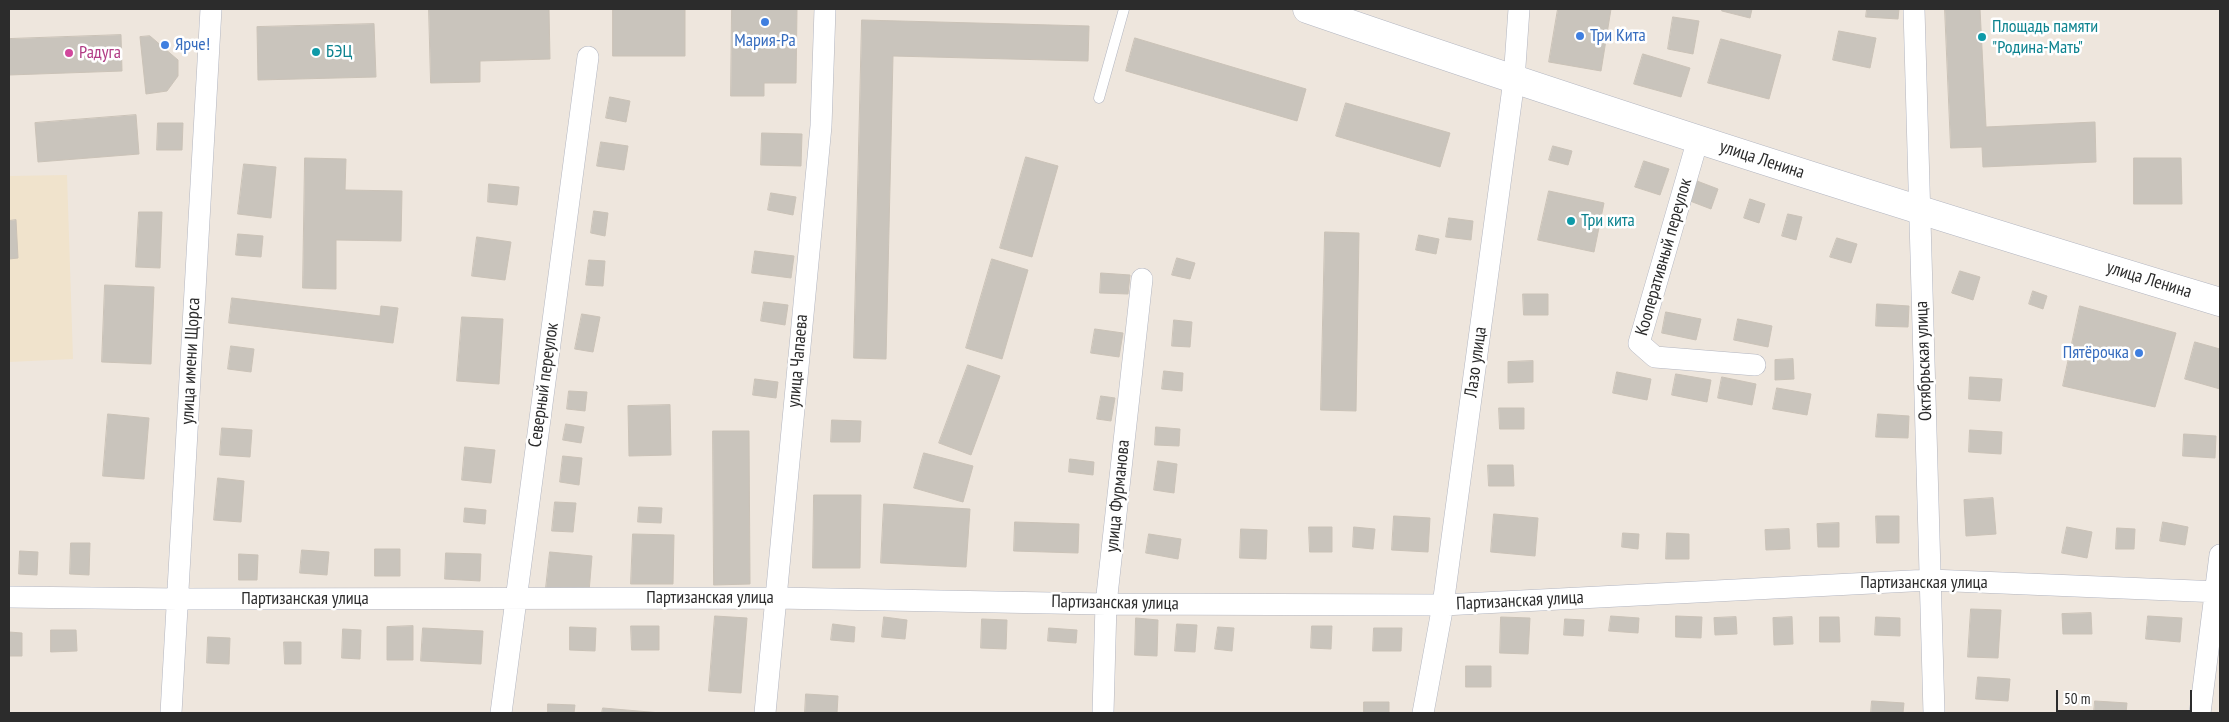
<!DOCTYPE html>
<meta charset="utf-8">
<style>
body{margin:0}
#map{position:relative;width:2229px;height:722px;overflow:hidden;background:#eee6dd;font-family:"PT Sans Narrow",sans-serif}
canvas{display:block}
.frame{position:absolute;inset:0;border:10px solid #2c2c2c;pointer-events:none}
.scale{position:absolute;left:2056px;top:690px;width:136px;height:22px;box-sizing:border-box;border:2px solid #2c2c2c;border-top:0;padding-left:6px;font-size:15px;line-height:18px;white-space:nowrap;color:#2c2c2c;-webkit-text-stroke:4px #fff;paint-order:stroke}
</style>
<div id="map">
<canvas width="2229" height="722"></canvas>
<div class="frame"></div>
<div class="scale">50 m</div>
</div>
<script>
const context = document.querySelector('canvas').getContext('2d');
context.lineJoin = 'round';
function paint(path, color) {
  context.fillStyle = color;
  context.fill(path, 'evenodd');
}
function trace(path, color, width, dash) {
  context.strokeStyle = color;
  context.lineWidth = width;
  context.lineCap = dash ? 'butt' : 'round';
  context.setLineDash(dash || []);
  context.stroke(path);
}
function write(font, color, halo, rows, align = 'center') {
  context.font = font + ' "PT Sans Narrow",sans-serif';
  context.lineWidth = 5;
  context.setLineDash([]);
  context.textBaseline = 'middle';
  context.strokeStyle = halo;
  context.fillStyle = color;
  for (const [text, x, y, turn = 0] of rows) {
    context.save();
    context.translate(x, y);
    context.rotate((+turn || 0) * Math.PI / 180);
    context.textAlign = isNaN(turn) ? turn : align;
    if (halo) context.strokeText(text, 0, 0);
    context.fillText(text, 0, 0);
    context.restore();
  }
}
paint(new Path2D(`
 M67,175L73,359L9,362V176Z`), '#f0e3cc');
const building = new Path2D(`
 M429,9H549L550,59L480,61V82L431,83Z
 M613,9H685V56H613Z
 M732,9H797L796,83H764V96H731Z
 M1558,9H1611L1601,71L1549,62Z
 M1722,9H1752L1750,18L1722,11Z
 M1867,9H1899L1898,19L1866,17Z
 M1945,9H1980L1986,127L2095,122L2096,162L1983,167L1982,147L1951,148Z
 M1673,17L1699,21L1693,54L1668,49Z
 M862,20L1089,26L1088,61L893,56L886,359L854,358Z
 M374,24L376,77L258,80L257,27Z
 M1839,31L1876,38L1870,68L1833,60Z
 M121,35L122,71L9,75V39Z
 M150,36L178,60V76L167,91L146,94L140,37Z
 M1135,38L1306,89L1297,121L1126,71Z
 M1721,39L1781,55L1769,99L1708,83Z
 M1643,54L1690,68L1681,97L1634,84Z
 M610,97L630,101L626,122L606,118Z
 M1346,103L1450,133L1440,167L1336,136Z
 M136,115L139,154L38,162L35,123Z
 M158,123H183L182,150H157Z
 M762,133L802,134L801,166L761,165Z
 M601,142L628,146L624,170L597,166Z
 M1553,146L1572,151L1568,165L1549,160Z
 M1026,157L1058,166L1032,257L1000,248Z
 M305,158L346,159L345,190L402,191L401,241L336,240V289L303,288Z
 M2134,158H2181L2182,204H2134Z
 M1644,161L1669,169L1660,195L1635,187Z
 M244,164L276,167L271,218L238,214Z
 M1697,181L1718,189L1711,209L1690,201Z
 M489,184L519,187L517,205L488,202Z
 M1549,191L1604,203L1594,252L1538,240Z
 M771,193L796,197L793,215L768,210Z
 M1750,199L1765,204L1759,223L1744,218Z
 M594,211L608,213L605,236L591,233Z
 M139,212H162L160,268L136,267Z
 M1788,214L1802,217L1796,240L1782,236Z
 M1449,218L1473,221L1471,240L1446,237Z
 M16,220L18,258L9,259V221Z
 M1325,232L1359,233L1356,411L1321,410Z
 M238,234L263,236L261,257L236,255Z
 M1419,235L1439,239L1436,254L1416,250Z
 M477,237L511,242L505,280L472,276Z
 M1837,238L1857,244L1851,263L1830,257Z
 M755,251L794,256L791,278L752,273Z
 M1177,258L1195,263L1190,279L1172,275Z
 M992,259L1028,270L1002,359L966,348Z
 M589,260L605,261L603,286L586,285Z
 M1960,271L1980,277L1973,300L1952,293Z
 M1101,273L1130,275L1128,294L1100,293Z
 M105,285L154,287L151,364L102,362Z
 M2033,291L2047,296L2043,309L2029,304Z
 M1523,294H1548V315H1524Z
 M232,298L380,316L381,306L398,308L393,343L229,323Z
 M764,302L788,305L785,325L761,321Z
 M1877,304L1909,306L1908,327L1876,326Z
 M2080,306L2176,333L2155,407L2063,386Z
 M1666,312L1701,319L1696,340L1662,333Z
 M582,314L600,317L593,352L575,349Z
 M462,317L503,319L499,384L457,381Z
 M1738,319L1772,326L1768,347L1734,340Z
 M1174,320L1192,322L1190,347L1172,346Z
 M1095,329L1123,333L1119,357L1091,353Z
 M2195,342L2220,349V389L2185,379Z
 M231,346L254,349L251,372L228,369Z
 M1793,359L1794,379L1775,380V360Z
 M1533,361V382L1508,383V362Z
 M968,365L1000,376L971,455L939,443Z
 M1164,371L1183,373L1182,391L1162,389Z
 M1617,372L1651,379L1647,400L1613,393Z
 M1676,374L1711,380L1707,402L1672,395Z
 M1722,377L1756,384L1752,405L1718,398Z
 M1970,377L2002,379L2000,401L1969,399Z
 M755,379L778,382L776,398L753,395Z
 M1777,388L1811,394L1807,415L1773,409Z
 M569,391L587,392L585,411L567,409Z
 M1101,396L1115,398L1111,421L1097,419Z
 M670,405L671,455L629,456L628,406Z
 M1499,408H1524V429H1500Z
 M108,414L149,418L144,479L103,476Z
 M1878,414L1909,416L1908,438L1876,437Z
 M832,420L861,421L860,442H831Z
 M566,424L584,427L581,443L563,440Z
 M1156,427L1180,429L1179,446L1155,445Z
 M222,428L252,430L250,457L220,455Z
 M1970,430L2002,432L2001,454L1969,452Z
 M713,431H749L750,584L714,585Z
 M2184,434L2216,436L2215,458L2183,456Z
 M465,447L495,450L491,483L462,480Z
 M924,453L973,466L963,502L914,488Z
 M563,456L582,458L579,485L560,482Z
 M1070,459L1094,462L1093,475L1069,472Z
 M1158,461L1177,464L1174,493L1154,490Z
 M1488,465H1513L1514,486H1489Z
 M218,478L244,481L241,522L214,520Z
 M814,495H861L860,568H813Z
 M1993,498L1996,534L1966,536L1964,500Z
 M555,502L576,503L573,532L552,531Z
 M884,504L970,509L966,567L881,563Z
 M639,507L662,508L661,523L638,522Z
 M465,508L486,510L485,524L464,522Z
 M1494,514L1538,518L1535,556L1491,552Z
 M1394,516L1430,518L1428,552L1392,550Z
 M1876,516H1899V543H1877Z
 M1015,522L1079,524L1078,553L1014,551Z
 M2163,522L2188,527L2185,545L2160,541Z
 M1839,523V547H1818L1817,524Z
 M1309,527H1332V552H1310Z
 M1354,527L1375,529L1373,549L1353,547Z
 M2067,527L2092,532L2087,558L2062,553Z
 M2117,528L2135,529L2134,549H2116Z
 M1241,529L1267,530L1266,559L1240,558Z
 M1789,529L1790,549L1766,550L1765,530Z
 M1623,533L1639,534L1638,549L1622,547Z
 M1667,533L1689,534V559H1666Z
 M633,534L674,535L673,584H631Z
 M1149,534L1181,539L1178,559L1146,553Z
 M71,543H90L89,575L70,574Z
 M375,549H400V576H375Z
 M302,550L329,552L327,575L300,573Z
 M20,551L38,552L37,575L19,574Z
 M550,552L592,556L589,592L546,588Z
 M446,553L481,554L480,581L445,579Z
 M239,554L258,555L257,580H239Z
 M1971,609L2001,610L1998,658L1968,657Z
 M2091,613L2092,634H2063L2062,614Z
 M715,616L747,618L741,693L709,691Z
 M1611,616L1639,618L1638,633L1609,631Z
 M1676,616L1702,617L1701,638L1676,637Z
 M2148,616L2182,618L2180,642L2146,639Z
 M884,617L907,620L905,639L882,637Z
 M1501,617L1530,618L1528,654L1500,653Z
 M1736,617L1737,634L1715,635L1714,618Z
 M1792,617L1793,644L1774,645L1773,618Z
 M1820,617H1839L1840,642H1820Z
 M1876,617L1900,618V636L1875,635Z
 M1136,618L1158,620L1157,656L1135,655Z
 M982,619L1007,620L1006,649L981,648Z
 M1565,619L1584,620L1583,636L1564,635Z
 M833,624L855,627L854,642L831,640Z
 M1177,624L1197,625L1195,652L1175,651Z
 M413,626V660H387V627Z
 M631,626H659V650H632Z
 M1312,626H1332L1331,649L1311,648Z
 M570,627L596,628L595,651L570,650Z
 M1218,627L1234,628L1232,651L1215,649Z
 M423,628L483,631L481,664L421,661Z
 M1049,628L1077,630L1076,643L1048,641Z
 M1374,628H1402L1401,651H1373Z
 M343,629L361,630L360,659L342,658Z
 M51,630H76L77,651L51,652Z
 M9,632L22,633V656H9Z
 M208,637L230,638L229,664L207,663Z
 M284,642H301V664H285Z
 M1466,666H1491V687H1466Z
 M1978,677L2010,679L2008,701L1976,699Z
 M806,694L838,696L837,713H805Z
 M1872,701L1904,703L1903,713H1871Z
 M2095,701L2127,703L2126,713H2094Z
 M1364,702H1389V713H1364Z
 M548,704L575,705L574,713H548Z
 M603,708L661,713H602Z`);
paint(building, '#c9c4bc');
trace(building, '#cac2b7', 1);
const service = new Path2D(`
 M1099,98L1124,9`);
const minor = new Path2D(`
 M1914,9L1934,713
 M1698,139L1639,343L1655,357L1755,365
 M9,597L178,599L776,598L1106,604L1443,605L1930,580L2220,592
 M171,713L211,9
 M501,713L588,57
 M765,713L821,126L825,9
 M1103,713L1106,604L1142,279
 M1423,713L1443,605L1514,80L1519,9
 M2200,713L2220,555`);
const secondary = new Path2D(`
 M1307,9C1609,113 1914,210 2220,302`);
trace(service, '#b2b5c0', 11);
trace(minor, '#b2b5c0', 22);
trace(secondary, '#b2b5c0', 29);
trace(service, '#fff', 10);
trace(minor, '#fff', 21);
trace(secondary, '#fff', 28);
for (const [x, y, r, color] of [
 [765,22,5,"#3f7fe0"],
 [1580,36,5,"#3f7fe0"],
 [1982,37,5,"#0f9aa8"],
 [165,45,5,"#3f7fe0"],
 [316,52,5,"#0f9aa8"],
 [69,53,5,"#d1479c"],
 [1571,221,5,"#0f9aa8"],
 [2139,353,5,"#3f7fe0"]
]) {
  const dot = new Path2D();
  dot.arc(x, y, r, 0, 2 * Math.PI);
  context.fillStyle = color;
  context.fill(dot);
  trace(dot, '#fff', 2);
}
write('18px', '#0d838f', '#fff', [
 ["Площадь памяти",1992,27],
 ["\"Родина-Мать\"",1992,48],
 ["БЭЦ",326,52],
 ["Три кита",1581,221]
], 'left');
write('18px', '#366cbe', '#fff', [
 ["Три Кита",1590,36],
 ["Мария-Ра",765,41,"center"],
 ["Ярче!",175,45],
 ["Пятёрочка",2129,353,"right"]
], 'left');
write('18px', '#b23c85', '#fff', [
 ["Радуга",79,53]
], 'left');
write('18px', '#2c2c2c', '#fff', [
 ["улица Ленина",1762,160,18],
 ["Кооперативный переулок",1664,257,-74],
 ["улица Ленина",2149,280,17],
 ["улица имени Щорса",191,361,-87],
 ["улица Чапаева",798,361,-85],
 ["Октябрьская улица",1924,361,-92],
 ["Лазо улица",1476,362,-82],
 ["Северный переулок",544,385,-82],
 ["улица Фурманова",1118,496,-84],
 ["Партизанская улица",1924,583],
 ["Партизанская улица",710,598],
 ["Партизанская улица",305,599],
 ["Партизанская улица",1520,601,-3],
 ["Партизанская улица",1115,603,1]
]);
</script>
